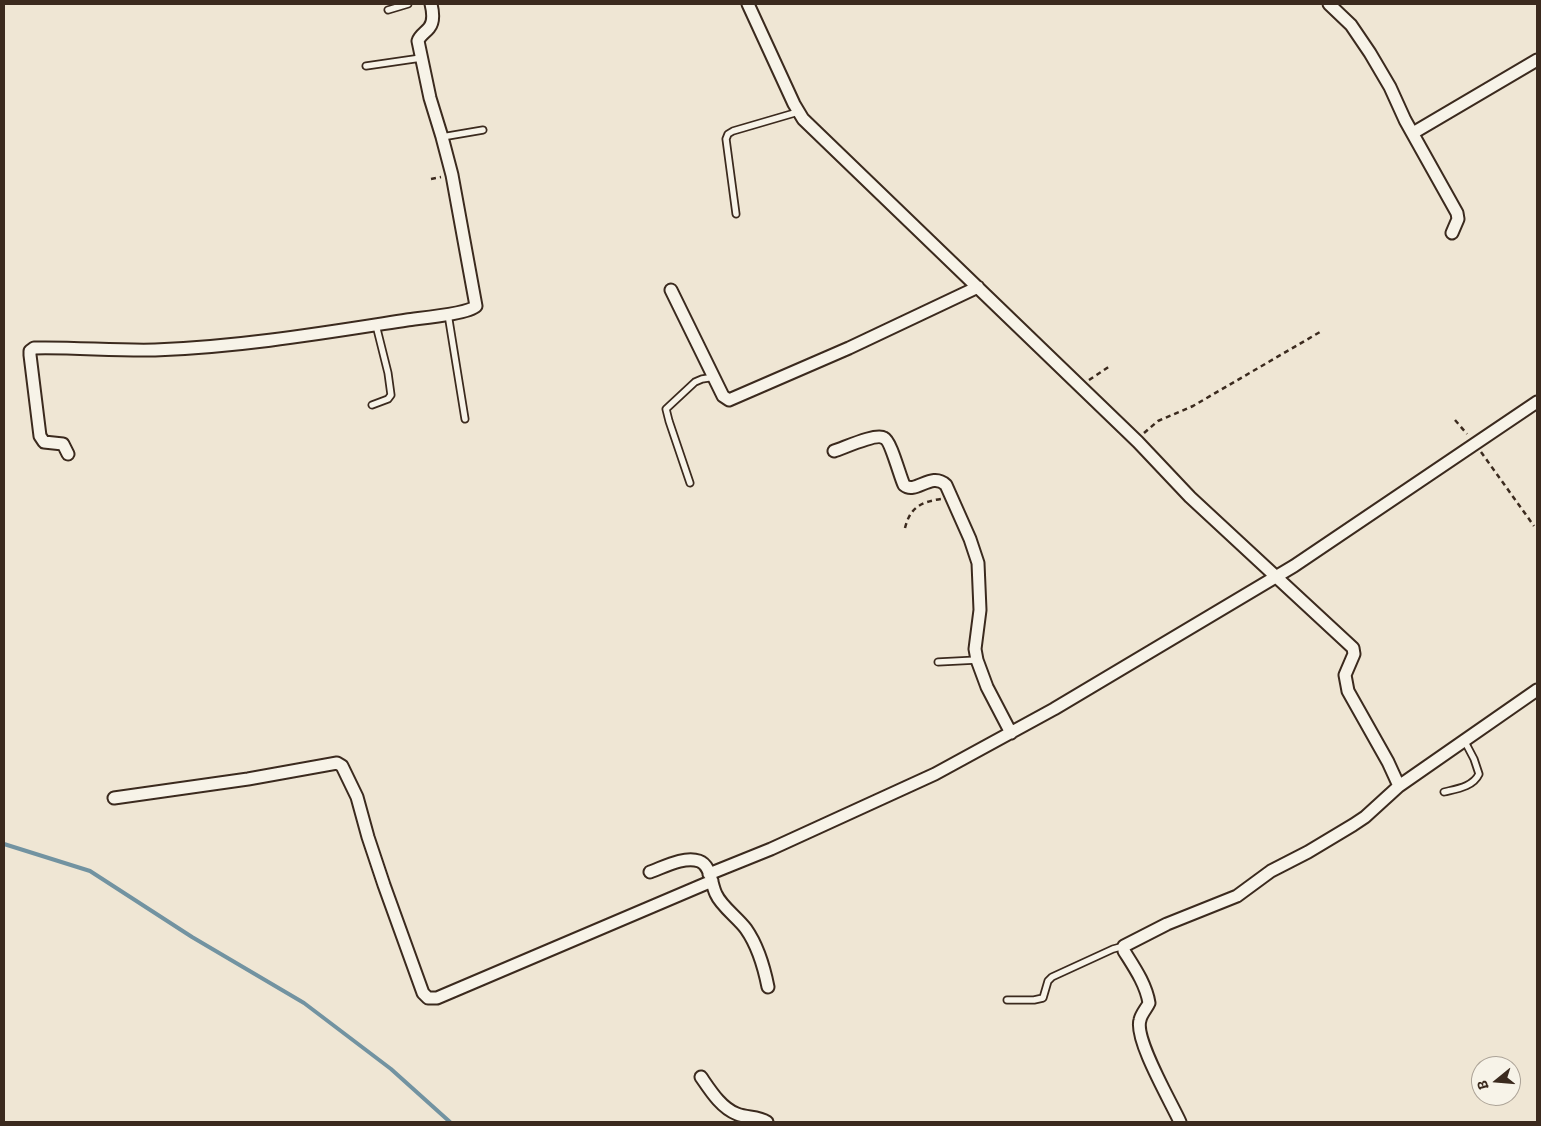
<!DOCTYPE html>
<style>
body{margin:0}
#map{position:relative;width:1541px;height:1126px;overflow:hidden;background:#efe6d4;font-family:Mali,sans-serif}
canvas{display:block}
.frame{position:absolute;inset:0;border:5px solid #3b2a1e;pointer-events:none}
.north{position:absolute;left:1471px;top:1056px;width:50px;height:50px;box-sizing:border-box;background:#f7f3e8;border:1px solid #aca397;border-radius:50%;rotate:253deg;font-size:14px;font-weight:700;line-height:20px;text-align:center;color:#3b2a1e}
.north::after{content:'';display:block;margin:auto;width:18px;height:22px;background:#3b2a1e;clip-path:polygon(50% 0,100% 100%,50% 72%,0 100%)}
</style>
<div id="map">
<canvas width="1541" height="1126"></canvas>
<div class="frame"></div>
<div class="north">B</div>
</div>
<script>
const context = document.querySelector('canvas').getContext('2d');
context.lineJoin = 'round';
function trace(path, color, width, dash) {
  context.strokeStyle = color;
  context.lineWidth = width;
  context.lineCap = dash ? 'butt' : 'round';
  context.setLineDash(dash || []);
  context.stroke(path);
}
trace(new Path2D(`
 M4,844L90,871L192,937L304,1003L391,1069L450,1122`), '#7293a1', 4);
const service = new Path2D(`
 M388,10L408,4
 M366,66L421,58
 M442,137L483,130
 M736,214L726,139L728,134L733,131L798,112
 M448,314L465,419
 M372,405L388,399L391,395L388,373L376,325
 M690,483L669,421L666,409L695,382L702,379L715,377
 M938,662L977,660
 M1444,792C1456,789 1473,787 1479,774L1474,759L1464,740
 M1007,1000H1034L1043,998L1048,981L1052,977L1113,949L1124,946`);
const minor = new Path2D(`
 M748,4L794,104L803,119L1138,442L1190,497L1353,648L1354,654L1345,675L1348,691L1388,762L1399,786
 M1329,4L1351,25L1370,53L1390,87L1405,120L1457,213L1458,219L1452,233
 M1413,133L1537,60
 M671,290L723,396L729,400L849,348L978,287
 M834,451C844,448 876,433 884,438C891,441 900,477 904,485C916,495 931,471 946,485L970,539L978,563L980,610L975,649L977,660L987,687L1011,733
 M68,454L63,444L44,442L40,436L30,355V351L34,348C74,347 115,351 155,350C240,347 323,333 407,320C420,318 468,314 476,306L452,175L442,137L430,98L418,41C420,35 425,33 429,28C434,22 433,12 431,4
 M114,798L248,779L337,763L342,766L357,797L368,837L384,885L423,993L428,998H437L712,881
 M650,872C664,867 684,856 699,861C711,865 711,884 716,894C721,906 738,918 746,929C758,946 764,967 768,987
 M709,874L771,849L935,774L1054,709L1294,566L1537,402
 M701,1077C710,1090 721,1108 737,1114C747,1118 758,1116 767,1122
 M1180,1122C1171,1102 1134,1039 1140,1020C1141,1014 1147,1008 1149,1003C1146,984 1134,967 1124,951V946L1167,924L1237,896L1271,871L1308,852L1353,825L1365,817L1399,786L1537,690`);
trace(service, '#3b2a1e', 9);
trace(minor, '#3b2a1e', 15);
trace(new Path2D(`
 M431,179L441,177
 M1089,380L1110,366
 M1455,420L1467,434
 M1144,433L1158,421L1193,406L1320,332
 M1481,452L1534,526
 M905,528C910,508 920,502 941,499`), '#3b2a1e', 2.5, [5, 4]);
trace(service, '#f7f3e8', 5.5);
trace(minor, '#f7f3e8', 11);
</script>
